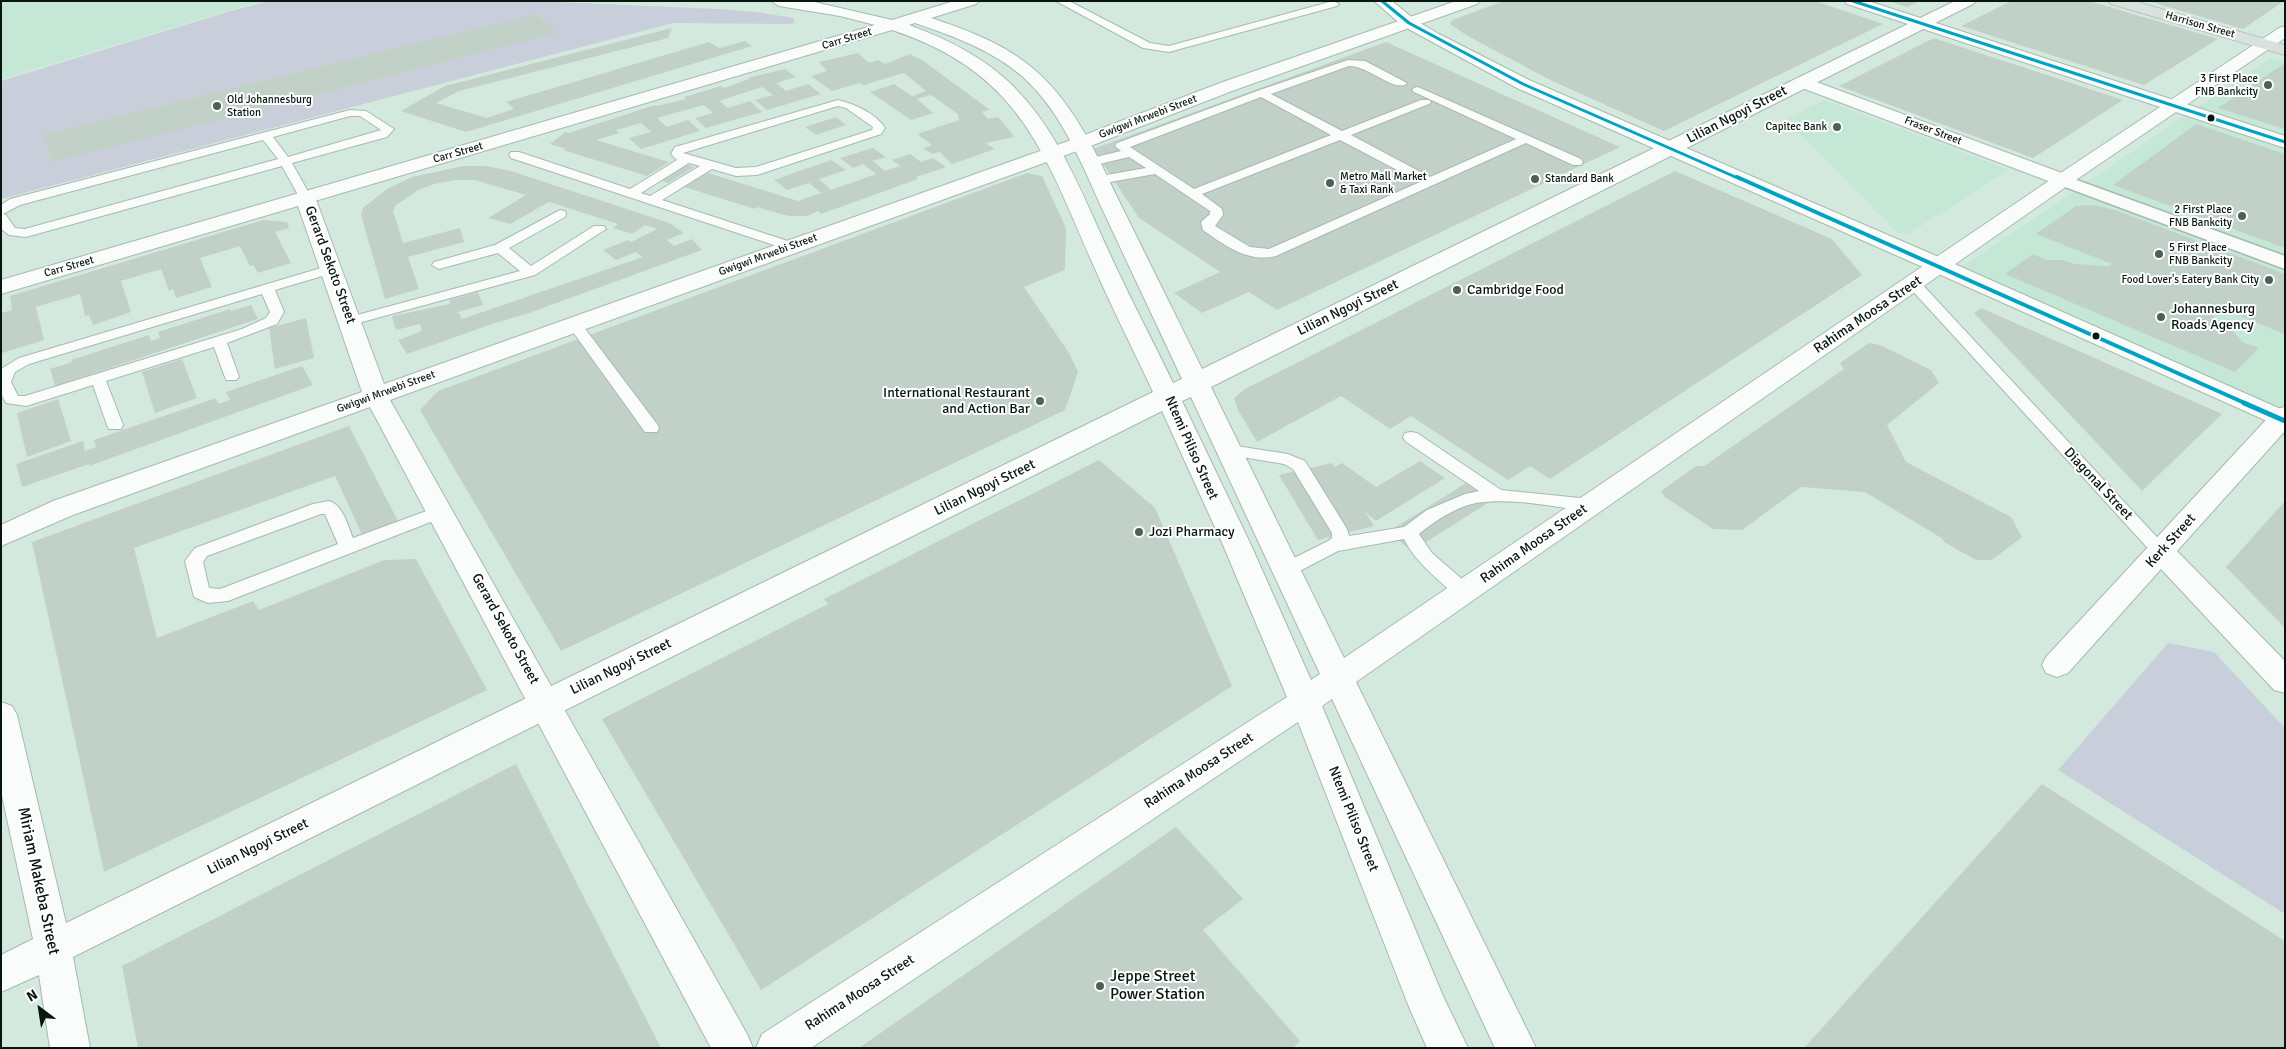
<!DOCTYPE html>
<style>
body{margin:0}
#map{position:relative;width:2286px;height:1049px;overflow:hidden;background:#d4e9de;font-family:Signika,sans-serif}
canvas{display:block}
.frame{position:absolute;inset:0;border:2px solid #081610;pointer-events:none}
.north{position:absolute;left:15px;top:984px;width:50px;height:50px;-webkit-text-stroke:4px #fff;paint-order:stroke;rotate:329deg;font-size:14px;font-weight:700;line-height:20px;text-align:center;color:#081610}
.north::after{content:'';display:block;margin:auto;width:18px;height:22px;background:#081610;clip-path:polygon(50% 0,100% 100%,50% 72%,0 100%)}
</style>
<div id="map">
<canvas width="2286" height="1049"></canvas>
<div class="frame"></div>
<div class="north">N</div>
</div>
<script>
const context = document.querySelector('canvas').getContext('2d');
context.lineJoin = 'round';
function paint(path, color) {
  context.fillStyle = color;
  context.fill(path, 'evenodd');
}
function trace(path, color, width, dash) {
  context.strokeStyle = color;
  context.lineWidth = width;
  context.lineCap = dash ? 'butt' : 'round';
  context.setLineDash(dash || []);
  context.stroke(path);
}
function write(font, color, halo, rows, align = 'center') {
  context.font = font + ' Signika,sans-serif';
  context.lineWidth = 4;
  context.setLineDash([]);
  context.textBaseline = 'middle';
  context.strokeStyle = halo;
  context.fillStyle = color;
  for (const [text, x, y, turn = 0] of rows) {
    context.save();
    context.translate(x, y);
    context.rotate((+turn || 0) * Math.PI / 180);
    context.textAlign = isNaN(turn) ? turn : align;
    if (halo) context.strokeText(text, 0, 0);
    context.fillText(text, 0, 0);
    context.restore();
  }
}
paint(new Path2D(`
 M1,1H264L227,11L1,79Z
 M2271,58L2285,61V410L1960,268Z
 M1824,100L2009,170L1908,234L1898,233L1786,120Z`), '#c5e7d6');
paint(new Path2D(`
 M269,1H533L718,9L756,12L794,18L793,24L673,23L1,199V81L231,11Z
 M2168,643L2214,652L2285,728V914L2058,770Z`), '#c8cfda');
paint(new Path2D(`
 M1504,1H1815L1883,24L1664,131L1550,80L1466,35L1450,24L1452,20Z
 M1889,1H1920L1907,7Z
 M2011,1H2089L2218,39L2144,85L1961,26Z
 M2148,1H2284L2243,29Z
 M536,14L557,33L53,162L43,135Z
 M672,28L668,38L459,91L436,103L487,118L514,109L506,102L709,42L719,48L745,41L752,46L466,132L401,111L445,86Z
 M1934,38L2123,100L2033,158L1839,86Z
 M1386,42L1620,147L1277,310L1249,292L1202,313L1174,293L1220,272L1139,218L1093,149Z
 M858,53L869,63L878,60L885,64L910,54L922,60L990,110L982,112L988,119L998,117L1015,137L985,143L995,149L952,164L940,152L932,154L923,148L932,145L917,134L959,120L958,114L931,95L917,99L933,113L911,120L870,92L894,84L912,96L926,91L904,73L864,85L859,83L832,91L811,76L827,71L819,62Z
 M2285,63V129L2218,108Z
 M785,69L796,77L776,83L786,91L808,84L821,94L767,110L755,100L773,95L762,87L719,101L728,108L750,101L762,112L706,128L695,118L713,113L704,105L657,118L667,127L688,120L700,131L641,149L629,138L651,132L641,123L616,130L619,133L596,140L669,162L647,176L563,150L566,149L550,144L565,132L569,133L655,105L657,106L678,101L686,99L684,97L721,86L724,88L749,79L747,78Z
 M836,117L846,125L816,135L805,127Z
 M2196,124L2285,154V248L2113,185Z
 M873,148L886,157L873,161L885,171L900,166L892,160L910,154L921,162L933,158L946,167L916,177L918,179L821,214L818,211L807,216H788L757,207L755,209L681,186L705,172L798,201L821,193L809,183L787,190L774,180L831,160L846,170L819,179L831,190L876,174L863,164L853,168L840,158Z
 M686,164L694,167L668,183L660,180Z
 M463,166H486L511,171L669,223L684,233L667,240L674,246L692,239L702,250L529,313L495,323L407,354L398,340L422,331L420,324L396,330L392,316L450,304L449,300L478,292L483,305L458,312L462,319L643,257L636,252L616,260L603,250L628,240L631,242L657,229L645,225L632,234L613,228L618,224L549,202L510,224L488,218L526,195L475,180H455L434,184L418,190L395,206L393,211L403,243L460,228L464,242L408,257L419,289L385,299L361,215L363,208L387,189L412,177Z
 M1675,171L1832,239L1862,275L1550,479L1530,466L1508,480L1411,416L1390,429L1341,396L1257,442L1238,410L1234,398L1245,389Z
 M1027,173L1042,176L1066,228L1065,270L1024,287L1069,353L1078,372L1065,410L561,651L420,410L438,391Z
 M2093,205L2115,210L2285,274V334L2206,302L2210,307L2208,309L2221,325L2232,330L2242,342L2259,348L2235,372L2005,274L2033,254L2046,260H2063L2074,264L2109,266L2112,264L2036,234L2076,206Z
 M263,220L287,222L289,228L275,232L291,263L258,273L253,265L250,266L240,246L200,258L212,287L176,298L173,289L169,291L161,269L121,281L131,312L93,325L89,315L85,316L80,294L36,307L44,340L2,353L1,313L12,310L10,296Z
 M251,305L258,319L55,386L50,369L72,362L71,360L149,335L151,341L160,338L158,332L230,309L231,311Z
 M1981,308L2222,414L2142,491L1974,313Z
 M306,318L314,358L275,369L269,328Z
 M1869,343L1880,345L1931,370L1939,383L1887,425L1906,462L2011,517L2022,537L1992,560H1976L1944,542L1943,539L1865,492L1801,487L1742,530L1713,529L1665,497L1661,491L1696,466H1704L1844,369L1840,363Z
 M182,359L197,398L155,413L142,372Z
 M302,366L313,385L89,466V464L22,487L16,464L83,441L85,451L96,447L94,440L216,398L219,404L230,400L226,392Z
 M58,399L71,441L27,457L17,413Z
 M349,426L400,525L364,539L335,476L134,548L157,638L253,601L259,610L384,560L416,559L487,690L104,872L32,542Z
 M1099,460L1155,508L1232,686L761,990L602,719L828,604L824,599Z
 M1420,461L1445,478L1376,521L1365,512L1374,526L1318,540L1279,475L1332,463L1335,467L1342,463L1376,487Z
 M1466,483L1491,501L1412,551L1388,532Z
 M2285,501V628L2226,567Z
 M516,764L661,1048H138L122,966Z
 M2042,784L2285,941V1048H1804Z
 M1176,827L1243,899L1203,930L1300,1041L1293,1048H859Z`), '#c1d1c8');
const service = new Path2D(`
 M1056,1H1069L1150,43L1169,46L1333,1L1339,4L1337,6L1169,52L1143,48Z
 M1348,60L1365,61L1407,83L1405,85C1390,89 1368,66 1349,66L1271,94L1342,131L1421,100H1429L1431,102L1429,104L1351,135L1430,177L1516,139L1414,92L1412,90L1414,88L1418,87L1581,159L1583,162L1581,165H1573L1526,143L1276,256C1248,263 1224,245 1203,230L1201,222L1210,214V211L1155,174L1099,184L1095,183L1093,180L1095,177L1146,168L1129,157L1091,166L1085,162L1087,159L1121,151L1115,146L1117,143L1257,91ZM1261,97L1331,135L1194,189L1130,147ZM1340,140L1420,182L1269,249L1250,247L1215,226L1223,215L1222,209L1202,194Z
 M838,100C855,104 875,113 885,128L881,134L757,175L736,176L712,169L662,200L797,244L799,247L792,251L511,158L509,155L511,152H519L630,189L677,160L671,154L675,147ZM838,106L846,108L873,127L872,130L756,167L736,168L683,153ZM689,163L700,166L650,196L641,193Z
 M350,110L366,111L394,129L387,137L292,163L311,197L309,200H301L282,166L26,237L9,235L1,229V205L10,199ZM350,116H360L381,130L288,157L273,137ZM263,140L278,159L25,229L15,228L6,215L3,214L20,205Z
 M560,210L565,211L566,214L565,217L509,248L531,266L594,226H604L606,229L535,275L351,325L344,321L346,318L520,271L498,253L439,269L432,265L434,262L495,245Z
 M331,265L336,266L338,269L336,272L275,290L284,312L277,324L227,343L239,377L236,380H226L214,347L106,381L123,425L121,429H109L107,425L93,385L26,406L6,403L1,394V369L19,358ZM262,294L270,312L266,318L242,329L25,396H18L11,382L15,372L29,364Z
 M1914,280L1919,281L2167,548L2170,552L2167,556L2161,558L2155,556L1909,287L1907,284Z
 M575,321L580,322L657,424L659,428L657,432H645L568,325Z
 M1411,432L1417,433L1501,490L1590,499L1596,501L1599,505L1596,509L1590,511C1555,507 1510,497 1476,503C1455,507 1435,521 1419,534L1432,553L1471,587L1473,592L1471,597L1464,599L1457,597C1438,579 1416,563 1404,539L1338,551L1292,575L1286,577L1280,575L1277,570L1280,565L1328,541L1332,538V533L1293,469L1284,464L1224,454L1222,450L1224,446L1230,445L1288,454L1305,461L1347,529L1349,536L1404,527L1427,510L1465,494L1479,491L1405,441L1403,437L1405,433Z
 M329,501C343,505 348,526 353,538L440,506L446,508L449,512L446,516L228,601L208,603L194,597L185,561L195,548L313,504ZM321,514H325L338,544L220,589L209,588L203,562L207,556Z`);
const pedestrian = new Path2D(`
 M2063,175L2285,256V269L2057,184L2054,180L2057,176Z`);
const minor = new Path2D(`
 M1456,1H1480L1477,4L1232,91L1088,147L390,400L747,1034L753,1048H711L370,407L73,515L1,546V525L53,501L362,392L295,197L298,193L305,191L312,193L315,197L384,384L1074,139L1220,83Z
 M1803,77L2070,176L2073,180L2070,184L2063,186L2056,184L1797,86L1794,82L1797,78Z
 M2285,407V431L2177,551L2285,661V693L2274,690L2161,569L2068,673L2057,677L2046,673L2042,665L2046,657L2276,409Z`);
const tertiary = new Path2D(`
 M771,1H810L892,20L954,1H979L976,4L931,18C968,30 1007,45 1036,71C1079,109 1101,165 1126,215C1151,266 1177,318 1202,369L1955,1H1976L1973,4L1211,387L1344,658L2056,176L2279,28L2285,26V38L2070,184L1356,682L1536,1048H1495L1332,699L1322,706L1443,996L1468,1048H1427L1409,1007L1298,722L811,1048H756L762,1034L1287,697L1223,545L1162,411L73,957L90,1048H50L39,975L1,992V955L33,939L1,791V702L12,706L17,715L66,923L1153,392C1133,349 1111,306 1092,262C1043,150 1019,72 892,30L1,294V280L875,25L840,16L779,6ZM915,23C953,36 992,50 1023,77C1064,114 1083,168 1106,217C1131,271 1157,325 1182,379L1173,383C1154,343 1133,304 1114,263C1085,202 1062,135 1013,86C984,57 947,39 909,25ZM1191,397L1320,674L1311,680L1251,545L1182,401Z`);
const secondary = new Path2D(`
 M1374,1H1392L1415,20L1439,34L1529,80L1948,261L2285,411V429L1932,271L1517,88L1403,26Z
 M1844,1H1868L2285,136V148L1847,4Z`);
const primary = new Path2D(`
 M2108,1H2134L2285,45V55L2111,4Z`);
trace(service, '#a8b9b0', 2);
trace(pedestrian, '#a8b9b0', 3);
trace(minor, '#a8b9b0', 2);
trace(tertiary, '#a8b9b0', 2);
trace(secondary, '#a8b9b0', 2);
trace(primary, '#bac4bf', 2);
paint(service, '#f9fcfa');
paint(pedestrian, '#f9fcfa');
paint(minor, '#f9fcfa');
paint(tertiary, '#f9fcfa');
paint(secondary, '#f9fcfa');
paint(primary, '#d8e1dd');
trace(new Path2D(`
 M1382,1L1409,23L1523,84L1740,179
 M1853,1L2285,142`), '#00a2c4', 3);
trace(new Path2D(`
 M1737,177L2247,404`), '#00a2c4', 4);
trace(new Path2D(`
 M2244,403L2285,421`), '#00a2c4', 5);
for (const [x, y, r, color] of [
 [2268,85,5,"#4f6058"],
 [217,106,5,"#4f6058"],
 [2211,118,4.5,"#081610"],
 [1837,127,5,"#4f6058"],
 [1535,179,5,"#4f6058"],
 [1330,183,5,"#4f6058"],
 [2242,216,5,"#4f6058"],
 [2159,254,5,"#4f6058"],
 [2269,280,5,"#4f6058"],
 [1457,290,5,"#4f6058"],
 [2161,317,5,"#4f6058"],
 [2096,336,4.5,"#081610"],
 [1040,401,5,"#4f6058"],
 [1139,532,5,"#4f6058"],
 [1100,986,5,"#4f6058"]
]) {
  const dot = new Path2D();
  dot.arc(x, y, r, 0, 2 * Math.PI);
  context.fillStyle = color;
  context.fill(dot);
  trace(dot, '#fff', 2);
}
write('11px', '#081610', '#fff', [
 ["Harrison Street",2200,25,16],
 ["Carr Street",847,39,-17],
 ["Gwigwi Mrwebi Street",1148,117,-21],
 ["Fraser Street",1933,131,21],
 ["Carr Street",458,153,-16],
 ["Gwigwi Mrwebi Street",768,255,-20],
 ["Carr Street",69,267,-16],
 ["Gwigwi Mrwebi Street",386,392,-20]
]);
write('11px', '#081610', '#fff', [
 ["3 First Place",2258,79],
 ["FNB Bankcity",2258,92],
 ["Old Johannesburg",227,100,"left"],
 ["Station",227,113,"left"],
 ["Capitec Bank",1827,127],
 ["Metro Mall Market",1340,177,"left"],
 ["& Taxi Rank",1340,190,"left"],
 ["Standard Bank",1545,179,"left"],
 ["2 First Place",2232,210],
 ["FNB Bankcity",2232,223],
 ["5 First Place",2169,248,"left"],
 ["FNB Bankcity",2169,261,"left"],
 ["Food Lover's Eatery Bank City",2259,280]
], 'right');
write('14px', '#081610', '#fff', [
 ["Lilian Ngoyi Street",1737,115,-27],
 ["Gerard Sekoto Street",330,265,70],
 ["Lilian Ngoyi Street",1348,308,-26],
 ["Rahima Moosa Street",1868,315,-34],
 ["Ntemi Piliso Street",1191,448,66],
 ["Diagonal Street",2098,484,47],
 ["Lilian Ngoyi Street",985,488,-26],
 ["Kerk Street",2171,541,-48],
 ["Rahima Moosa Street",1534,544,-35],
 ["Gerard Sekoto Street",505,629,61],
 ["Lilian Ngoyi Street",621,667,-26],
 ["Rahima Moosa Street",1199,771,-33],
 ["Ntemi Piliso Street",1353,819,68],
 ["Lilian Ngoyi Street",258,847,-26],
 ["Rahima Moosa Street",860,993,-33]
]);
write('14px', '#081610', '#fff', [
 ["Cambridge Food",1467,290],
 ["Johannesburg",2171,309],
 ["Roads Agency",2171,325],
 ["International Restaurant",1030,393,"right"],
 ["and Action Bar",1030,409,"right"],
 ["Jozi Pharmacy",1149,532]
], 'left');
write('16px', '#081610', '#fff', [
 ["Miriam Makeba Street",38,881,78]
]);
write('16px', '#081610', '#fff', [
 ["Jeppe Street",1110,977],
 ["Power Station",1110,995]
], 'left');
</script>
